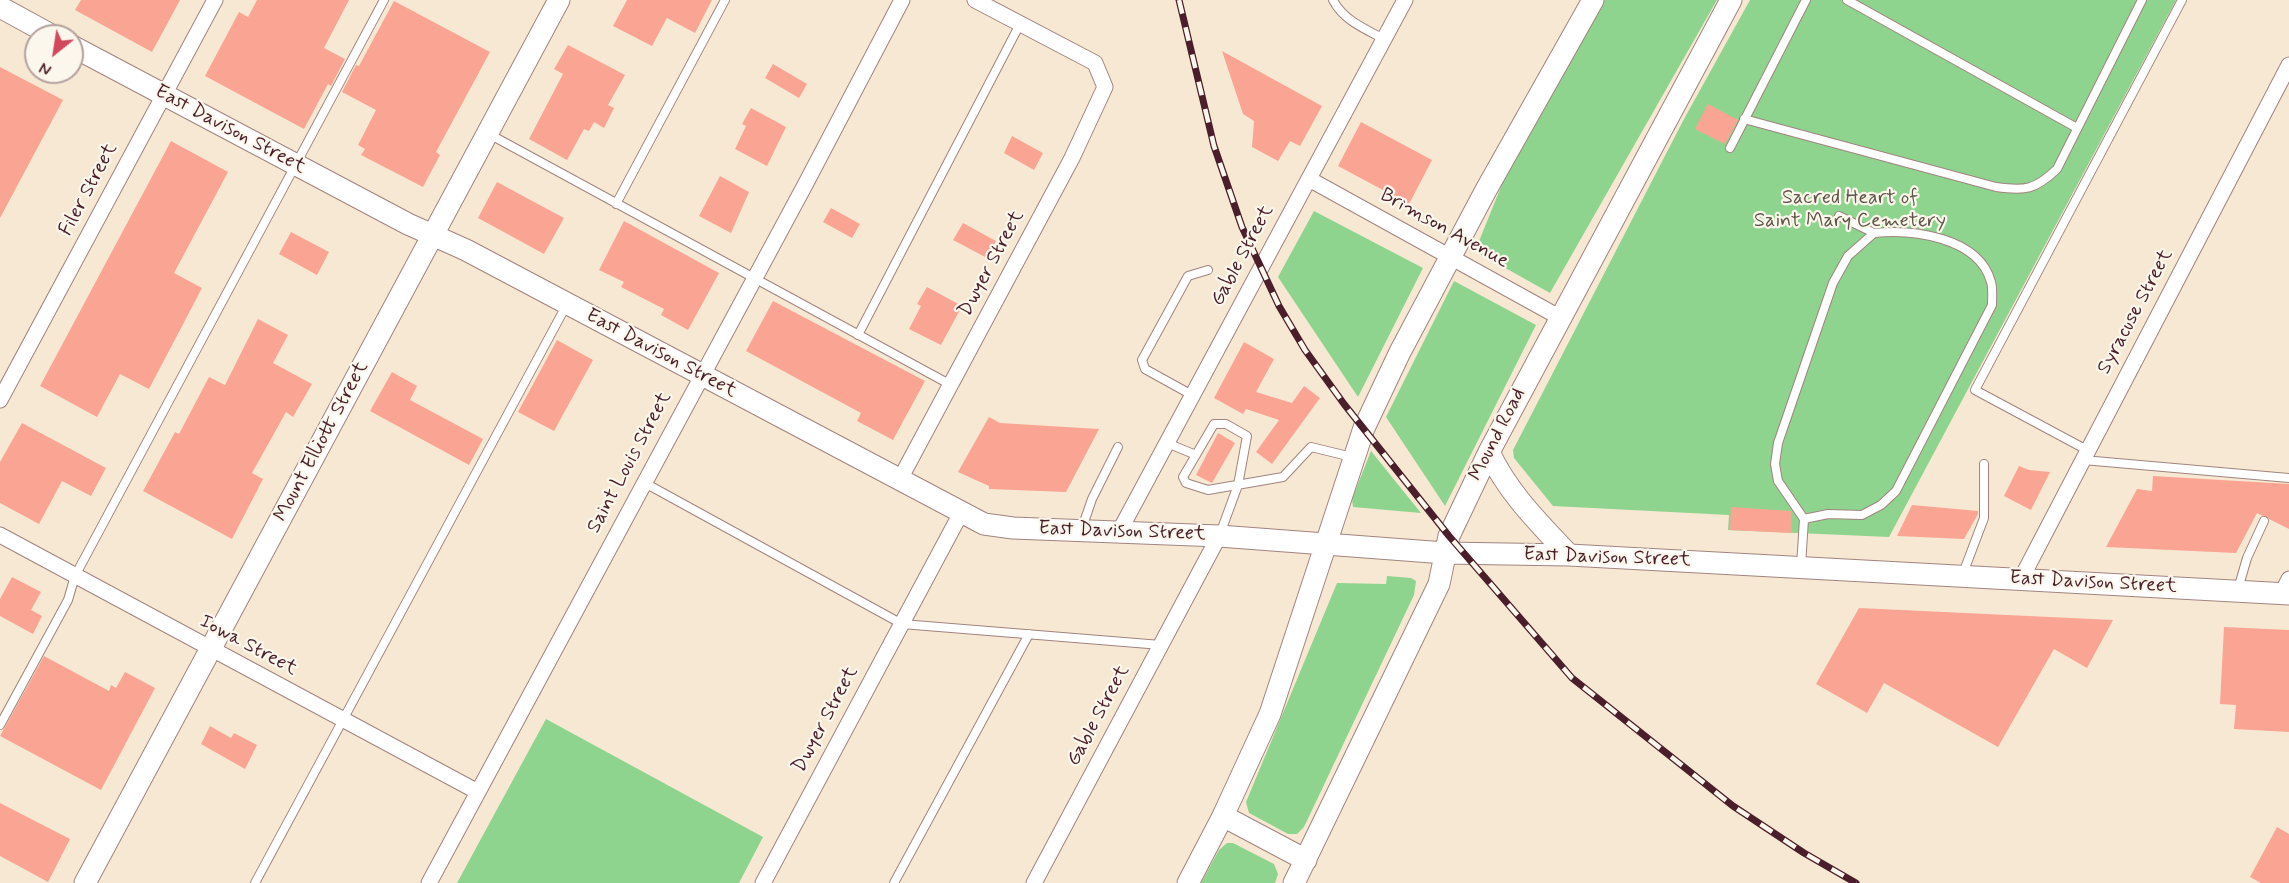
<!DOCTYPE html>
<style>
body{margin:0}
#map{position:relative;width:2289px;height:883px;overflow:hidden;background:#f7e8d3;font-family:Mynerve,sans-serif}
canvas{display:block}
.north{position:absolute;left:24px;top:24px;width:60px;height:60px;box-sizing:border-box;background:#fbf7ec;border:2px solid #b4a19f;border-radius:50%;rotate:210deg;font-size:16px;font-weight:700;line-height:24px;text-align:center;color:#4a1f2b}
.north::after{content:'';display:block;margin:auto;width:21px;height:27px;background:#d1495b;clip-path:polygon(50% 0,100% 100%,50% 72%,0 100%)}
</style>
<div id="map">
<canvas width="2289" height="883"></canvas>
<div class="north">N</div>
</div>
<script>
const context = document.querySelector('canvas').getContext('2d');
context.lineJoin = 'round';
function paint(path, color) {
  context.fillStyle = color;
  context.fill(path, 'evenodd');
}
function trace(path, color, width, dash) {
  context.strokeStyle = color;
  context.lineWidth = width;
  context.lineCap = dash ? 'butt' : 'round';
  context.setLineDash(dash || []);
  context.stroke(path);
}
function write(font, color, halo, rows, align = 'center') {
  context.font = font + ' Mynerve,sans-serif';
  context.lineWidth = 4.5;
  context.setLineDash([]);
  context.textBaseline = 'middle';
  context.strokeStyle = halo;
  context.fillStyle = color;
  for (const [text, x, y, turn = 0] of rows) {
    context.save();
    context.translate(x, y);
    context.rotate((+turn || 0) * Math.PI / 180);
    context.textAlign = isNaN(turn) ? turn : align;
    if (halo) context.strokeText(text, 0, 0);
    context.fillText(text, 0, 0);
    context.restore();
  }
}
paint(new Path2D(`
 M1603,0H1717L1550,293L1475,251L1505,177Z
 M1750,0H2176L1889,537L1728,530L1729,515L1553,506L1514,458L1513,450L1684,119Z
 M1314,211L1423,268L1358,397L1278,277Z
 M1454,281L1536,325L1445,506L1386,417Z
 M1371,451L1421,513L1353,507L1352,499Z
 M1387,576L1411,578L1416,581L1414,595L1304,827L1297,834H1288L1249,813L1246,802L1337,583L1386,584Z
 M546,719L763,837L739,883H457Z
 M1227,843H1233L1274,864L1278,874L1275,883H1201L1219,850Z`), '#8fd48e');
paint(new Path2D(`
 M81,0H180L152,52L75,10Z
 M257,0H349L324,48L345,59L331,86L328,84L304,129L205,76L239,12L248,17Z
 M627,0H712L695,33L667,18L652,46L613,26Z
 M394,1L490,52L436,152L440,155L423,187L361,155L365,149L358,145L376,110L342,92L356,65L359,66Z
 M568,45L625,75L608,105L614,108L604,128L594,122L589,131L584,129L567,160L529,139L563,74L554,69Z
 M1222,51L1322,106L1300,146L1290,141L1278,161L1252,147L1254,121L1243,114Z
 M773,64L807,84L799,98L765,78Z
 M0,67L63,100L0,218Z
 M1708,104L1738,120L1725,144L1695,129Z
 M751,108L786,127L767,166L735,149L746,126L742,124Z
 M1361,122L1432,160L1409,204L1338,166Z
 M1012,136L1043,153L1034,170L1004,153Z
 M171,141L228,172L174,273L202,288L149,389L120,374L97,417L40,386Z
 M720,176L749,192L731,233L699,216Z
 M497,182L564,218L544,254L478,218Z
 M831,208L860,224L852,238L823,222Z
 M624,221L719,273L688,330L661,315L664,309L621,287L624,282L599,270Z
 M963,223L996,241L987,258L953,240Z
 M291,232L329,252L317,275L279,254Z
 M927,287L962,306L941,345L909,329L921,306L917,304Z
 M773,301L925,381L893,440L857,421L861,413L746,351Z
 M258,319L288,335L273,363L312,384L293,417L286,412L252,473L263,479L232,539L143,491L175,432L179,434L209,377L225,385Z
 M557,340L593,360L554,431L518,412Z
 M1244,342L1274,359L1256,392L1292,403L1304,386L1320,398L1272,464L1256,452L1279,420L1246,409L1243,414L1214,398Z
 M392,372L417,386L410,400L483,439L469,465L370,411Z
 M989,417L1000,423L1099,429L1066,492L989,489V486L958,472Z
 M22,423L106,468L91,496L62,481L39,524L0,503V462Z
 M1218,433L1235,443L1212,483L1196,475Z
 M2019,466L2029,470L2050,472L2031,510L2004,496Z
 M2153,476L2289,484V529L2257,513L2236,553L2106,547L2137,489L2152,491Z
 M1912,505L1978,511V514L1964,539L1897,536Z
 M1731,507L1791,511L1792,533L1730,530Z
 M12,577L41,592L31,610L42,616L33,634L0,616V599Z
 M1859,608L2071,618L2113,620L2087,668L2054,649L1998,747L1884,683L1867,713L1816,684Z
 M2224,627L2289,630V732L2234,729L2236,705L2220,704Z
 M44,656L109,691L111,685L116,688L125,672L155,688L101,790L0,736Z
 M210,726L231,738L234,733L257,745L245,769L201,744Z
 M0,803L70,839L48,882L0,856Z
 M2277,827L2289,834V883H2261L2250,877Z`), '#faa593');
const lane = new Path2D(`
 M1333,0C1343,20 1365,29 1384,39
 M1847,0L2077,128
 M1744,119L1996,187C2025,191 2035,190 2057,169L2142,0
 M489,134L951,385
 M1730,148L1806,0
 M616,204L725,0
 M1839,216L1874,233
 M858,335L1020,24
 M1192,395L1145,369L1142,360L1188,276L1208,270
 M1167,443L1196,455
 M2087,450L1975,390L2182,0
 M2083,460L2289,478
 M643,482L902,624L1161,645
 M1082,528L1092,499L1118,447
 M1220,534L1238,485L1247,436L1226,424H1214L1183,477L1186,483L1208,490L1283,477L1311,447L1352,457
 M1801,566L1804,519L1778,481L1775,464L1778,443L1833,283L1848,256L1874,233C1912,229 1979,237 1991,282C1993,288 1992,298 1992,305L1896,491L1881,505L1862,515L1828,514L1804,519
 M1962,576L1984,518V464
 M2238,589L2247,558L2264,521
 M0,725L68,600L75,576L384,0
 M255,883L566,306
 M894,883L1029,634`);
const street = new Path2D(`
 M1309,179L1559,317
 M0,400L215,0
 M899,481L1072,158L1105,87L1095,63L975,0
 M1119,532L1405,0
 M0,535L478,792
 M2021,579L2289,65
 M2282,593L2289,579
 M429,883L805,185L902,0
 M763,883L961,513
 M1034,883L1219,536`);
const secondary = new Path2D(`
 M0,7L53,36
 M72,46L408,224L466,250L984,524L1013,528L1219,536L1445,553L1569,555L2289,594
 M1489,452C1508,493 1539,523 1569,555
 M1223,816L1306,860
 M85,883L559,0
 M1188,883L1223,816L1270,714L1364,428L1400,352L1486,190L1593,0
 M1294,883L1439,584L1449,536L1489,452L1731,0`);
trace(lane, '#a0847f', 10);
trace(street, '#a0847f', 17);
trace(secondary, '#a0847f', 23);
trace(lane, '#fff', 8);
trace(street, '#fff', 15);
trace(secondary, '#fff', 21);
const rail = new Path2D(`
 M1179,0L1214,146L1242,227L1279,306L1305,350L1344,404L1449,536L1572,678L1733,806L1804,853L1856,883`);
trace(rail, '#4a1f2b', 7);
trace(rail, '#fbf7ec', 4.5, [14]);
write('20px', '#4a1f2b', '#fbf7ec', [
 ["East Davison Street",230,130,28],
 ["Filer Street",89,190,-62],
 ["Brimson Avenue",1444,229,29],
 ["Gable Street",1243,256,-62],
 ["Dwyer Street",992,264,-62],
 ["Syracuse Street",2136,312,-62],
 ["East Davison Street",661,354,28],
 ["Mound Road",1498,435,-63],
 ["Mount Elliott Street",322,442,-62],
 ["Saint Louis Street",630,463,-62],
 ["East Davison Street",1122,532,2],
 ["East Davison Street",1607,558,2],
 ["East Davison Street",2093,583,3],
 ["Iowa Street",248,646,28],
 ["Gable Street",1099,716,-62],
 ["Dwyer Street",826,720,-62]
]);
write('20px', '#5f5549', '#fbf7ec', [
 ["Sacred Heart of",1850,199],
 ["Saint Mary Cemetery",1850,222]
]);
</script>
